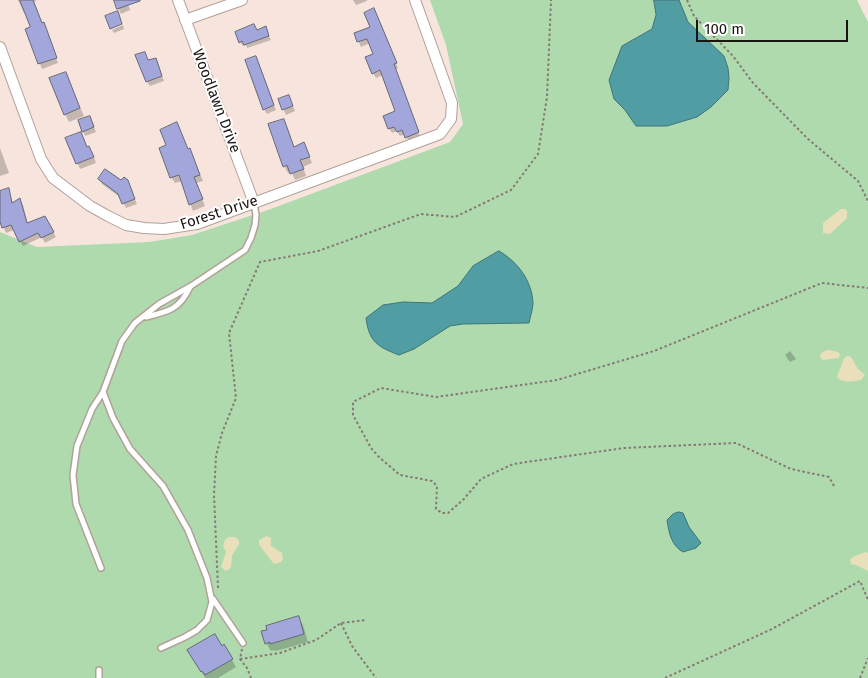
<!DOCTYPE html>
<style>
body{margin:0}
#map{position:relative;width:868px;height:678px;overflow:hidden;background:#f7e5dd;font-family:"Fira Sans",sans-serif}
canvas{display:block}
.scale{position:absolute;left:696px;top:20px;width:152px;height:22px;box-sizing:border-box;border:2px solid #1b1512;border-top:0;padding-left:6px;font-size:15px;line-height:18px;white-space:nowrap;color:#1b1512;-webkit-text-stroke:4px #fff;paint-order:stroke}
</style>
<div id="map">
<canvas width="868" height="678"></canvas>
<div class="scale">100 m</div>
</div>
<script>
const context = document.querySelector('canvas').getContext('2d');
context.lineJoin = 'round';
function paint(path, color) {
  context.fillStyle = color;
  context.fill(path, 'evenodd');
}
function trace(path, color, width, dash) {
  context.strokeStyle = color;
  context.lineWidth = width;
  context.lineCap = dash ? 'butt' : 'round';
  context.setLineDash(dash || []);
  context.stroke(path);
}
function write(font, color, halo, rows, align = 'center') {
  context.font = font + ' "Fira Sans",sans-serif';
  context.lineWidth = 4;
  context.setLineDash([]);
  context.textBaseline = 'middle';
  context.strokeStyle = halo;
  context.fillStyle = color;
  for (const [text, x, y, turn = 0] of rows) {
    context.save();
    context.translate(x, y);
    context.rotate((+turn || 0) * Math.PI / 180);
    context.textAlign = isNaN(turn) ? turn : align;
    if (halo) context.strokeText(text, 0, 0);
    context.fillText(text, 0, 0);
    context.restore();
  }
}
paint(new Path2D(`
 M430,0H857L868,22V678H0V232L37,247L149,242L192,235L268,210L450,142L463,124L446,45Z`), '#afdaae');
paint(new Path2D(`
 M841,209H845L847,211V218L830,234L823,233V223Z
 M829,350L838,352L840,354L839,358L823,360L820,357C821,351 824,351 829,350Z
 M847,356L851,357L858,369L865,375L861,380C853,381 843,384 837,377L844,358Z
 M267,536L271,538V546L282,553L283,559L281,562L274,564C271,560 262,549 259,544V540Z
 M229,537H235L239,541V544L232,556L231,568L226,571L221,567L226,552L223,546L225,540Z
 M865,552L868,553V571L856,565L851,564L850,560L853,557Z`), '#e9e0bb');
const water = new Path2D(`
 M654,0H679L688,22L724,56L728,68L729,78L728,90L711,107L697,117L667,126H636L625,110L614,99L609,80L622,46L652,29L656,15Z
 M499,251C518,262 532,281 533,303C533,309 530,317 529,323L463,324L450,326L414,349L399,355C378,347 369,342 366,318L383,305L403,302L432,303L458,286L473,266Z
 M679,512L683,513L689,527L701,543L696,548L683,552C671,545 669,533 667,520L673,514Z`);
paint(water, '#509da3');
trace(water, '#407478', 1);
paint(new Path2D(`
 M18,0H37L34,2L58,63L42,69L27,30L32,28L25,12L24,13Z
 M118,0H127L130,10L121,14L115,1Z
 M353,0H367V1L356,5Z
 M376,15L398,68L395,70L420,137L409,142L405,134L400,136L397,131L392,133L389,128L397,112L383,75L376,78L373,73L375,54L370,43L361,47L355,33L371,28Z
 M123,25L124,29L114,33L112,30Z
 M265,28L271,40L247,48L246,45L243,46L240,42L257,31Z
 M256,57L276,110L267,114L264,109Z
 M148,62L158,64L164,81L150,86L147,82Z
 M65,73L84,116L69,122L65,114Z
 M279,100L291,102L295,111L286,115Z
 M92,122L96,132L85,136L83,131Z
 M287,127L294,148L304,144L312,163L303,167L306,176L295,180L291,171L288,173L284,166Z
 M67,138L87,148L92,152L96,163L80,169Z
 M0,148L9,173L0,176Z
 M190,150L203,181L196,183L205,206L193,211L182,181L175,183L171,177Z
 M99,179L121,182L127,181L137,204L126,208L121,198L102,184Z
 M8,190L13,203L20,200L23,205L28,224L44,217L56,237L45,243L42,237L23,246L14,230L6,233L0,219V193Z
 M790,351L796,359L790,362L785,355Z
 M298,617L303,625L308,642L276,651L275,650L271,651L266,643Z
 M224,646L236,667L218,678H205L189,650Z`), '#0003');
const building = new Path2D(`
 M20,0H33L42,23L44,22L57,58L38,64L25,29L30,27Z
 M114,0H140V1L117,9Z
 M374,8L397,63L394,64L419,132L405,138L402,130L397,132L394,127L388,129L383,116L395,111L380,70L372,74L365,57L373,54L367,39L357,42L354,33L370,27L364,13Z
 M118,11L122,24L110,29L105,16Z
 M254,24L257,30L266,26L269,36L244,45L242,41L239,43L235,32Z
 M145,52L148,60L156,58L162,76L146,82L135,55Z
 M256,56L274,105L263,110L245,60Z
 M66,72L80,108L64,115L49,78Z
 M289,95L293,106L282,110L278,99Z
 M90,116L94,127L82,132L78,120Z
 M284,119L294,147L304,142L310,157L300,160L304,169L290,174L287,165L283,167L268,124Z
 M177,122L188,149L190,148L200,175L194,177L203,199L189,205L179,175L170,178L159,148L166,145L160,130Z
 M81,132L87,147L89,146L94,157L76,164L65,138Z
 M105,169L121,180L124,177L128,180L135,199L122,204L118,194L98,179Z
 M9,188L12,203L20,198L27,223L45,216L54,232L41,238L38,233L19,242L11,225L2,228L0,222V191Z
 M299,616L304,634L270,644V642L265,644L261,631L267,630L266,626Z
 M215,634L222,646L224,644L233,659L205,675L202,671L201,672L187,650Z`);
paint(building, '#a2a6db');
trace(building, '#666876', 1);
const service = new Path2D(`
 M146,317C168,312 180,309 190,287
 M103,392L113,418L130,449L163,486L188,530L207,578L212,602L207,620L197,630L185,637L161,648
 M101,568L76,504L73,475L77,446L92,409L103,392L122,341L135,323L159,304L191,286L245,250L251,238L255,225L256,215L254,203
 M213,599L243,643
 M99,670V678`);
const minor = new Path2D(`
 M178,0L254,203
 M185,20L242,0
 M0,47L41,159L53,178L90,206L108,216L126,225L144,228L164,229L197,224L440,134L451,119L452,103L415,0`);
trace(service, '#b2a199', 8);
trace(minor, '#b2a199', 12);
trace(new Path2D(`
 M687,0L694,16L733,56L753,83L808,139L858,181L868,201
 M834,486L829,477L791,469L736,443L624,448L513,464L481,479L463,500L448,513H442L436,509L437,486L432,481L400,475L379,457L371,448L353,415V402L381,388L436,397L557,380L654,351L822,283L868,288
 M218,588L214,495L216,456L222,433L236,398L229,333L260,262L318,251L421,214L455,217L511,190L538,154L547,97L551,0
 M341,623L352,646L376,678
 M242,649L240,659L247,668L251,678
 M240,659L280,653L316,640L341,623L366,620
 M665,678L772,629L860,581L868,600
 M860,678L868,658`), '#857974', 2, [2.5, 2.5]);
trace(service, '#fff', 5);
trace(minor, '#fff', 10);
write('15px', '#1b1512', '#fff', [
 ["Woodlawn Drive",216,101,69],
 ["Forest Drive",219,213,-18]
]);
</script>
